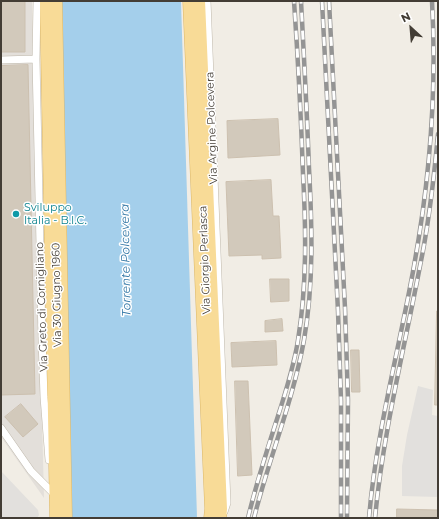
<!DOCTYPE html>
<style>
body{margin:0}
#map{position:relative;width:439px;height:519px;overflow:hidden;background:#f1ede5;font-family:Montserrat,sans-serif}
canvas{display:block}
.frame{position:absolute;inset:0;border:2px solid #433d35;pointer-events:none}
.north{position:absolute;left:391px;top:8px;width:40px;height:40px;-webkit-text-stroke:3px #fff;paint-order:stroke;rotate:334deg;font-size:11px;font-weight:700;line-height:16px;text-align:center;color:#433d35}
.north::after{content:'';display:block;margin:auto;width:14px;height:18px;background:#433d35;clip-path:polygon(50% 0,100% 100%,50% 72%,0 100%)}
</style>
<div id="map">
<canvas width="439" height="519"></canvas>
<div class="frame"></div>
<div class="north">N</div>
</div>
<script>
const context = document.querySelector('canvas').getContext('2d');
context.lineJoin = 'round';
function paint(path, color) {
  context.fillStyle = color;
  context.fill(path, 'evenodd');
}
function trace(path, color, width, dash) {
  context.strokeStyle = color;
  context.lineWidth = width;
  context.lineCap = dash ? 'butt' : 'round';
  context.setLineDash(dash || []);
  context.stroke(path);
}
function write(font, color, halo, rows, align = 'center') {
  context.font = font + ' Montserrat,sans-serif';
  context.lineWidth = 3;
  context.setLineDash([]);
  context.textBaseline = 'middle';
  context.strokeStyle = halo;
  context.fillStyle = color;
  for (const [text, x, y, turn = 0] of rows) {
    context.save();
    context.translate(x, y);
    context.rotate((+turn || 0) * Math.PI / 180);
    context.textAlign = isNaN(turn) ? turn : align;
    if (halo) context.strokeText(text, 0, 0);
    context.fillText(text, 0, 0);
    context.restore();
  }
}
paint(new Path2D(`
 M1,1H32L34,103L44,498L1,437Z`), '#e3dfda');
paint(new Path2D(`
 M418,386L433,390L432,415L438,416V497L402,496V466L407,435Z
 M1,471L38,510L39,515L37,518H1Z`), '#e2e0dd');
paint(new Path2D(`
 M62,1H181L197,518H72L62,139Z`), '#a4cfeb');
const building = new Path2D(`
 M1,1H25V52H1Z
 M28,65L35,394L1,395V66Z
 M278,119L280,155L228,158L227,121Z
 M271,180L273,216H279L281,258L262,259V255L229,256L226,182Z
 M270,279H289V301L271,302Z
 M437,311H438V405H435Z
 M282,319L283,331L265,332V321Z
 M276,341L277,365L232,367L231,343Z
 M351,350H359L360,392H352Z
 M235,381H248L252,475L238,476Z
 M21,404L38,424L23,437L5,417Z
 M397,509L438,510V518H397Z`);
paint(building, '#d2c9bb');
trace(building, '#ccc0af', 1);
const lane = new Path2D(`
 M37,1L36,59L42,338L44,397L49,460
 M207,1L227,503L224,512
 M1,60L36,59
 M1,428L31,471L56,496`);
const primary = new Path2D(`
 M51,1L61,518
 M194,1L216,509L215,518`);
trace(lane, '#bfb8ab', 8);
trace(primary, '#dbb769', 23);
trace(lane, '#fff', 7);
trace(primary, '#f8db97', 22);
const rail = new Path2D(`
 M322,1L338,311L341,401V518
 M329,1L345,308L348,400L347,518
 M248,518C256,484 267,450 278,416C286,391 294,366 298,340C307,285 306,229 303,174C301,116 298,59 294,1
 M254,518C269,458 293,401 304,340C314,283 312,225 309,168C307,112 304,57 301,1
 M369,518C376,433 399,350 414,266C430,178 437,90 432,1
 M375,518C383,433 404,350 420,266C429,223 434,178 438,134`);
trace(rail, '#949494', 4.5);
trace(rail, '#fff', 3, [9]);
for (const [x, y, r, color] of [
 [16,214,4,"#0f9aa8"]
]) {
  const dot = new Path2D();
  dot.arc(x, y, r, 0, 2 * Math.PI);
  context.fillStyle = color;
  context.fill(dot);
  trace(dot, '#fff', 1.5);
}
write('11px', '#433d35', '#fff', [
 ["Via Argine Polcevera",212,128,-92],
 ["Via Giorgio Perlasca",205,260,-92],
 ["Via 30 Giugno 1960",57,295,-91],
 ["Via Greto di Cornigliano",42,307,-92]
]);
write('11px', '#0d838f', '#fff', [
 ["Sviluppo",24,208],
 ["Italia - B.I.C.",24,221]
], 'left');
write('italic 12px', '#3579a7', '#fff', [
 ["Torrente Polcevera",126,260,-91]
]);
</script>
